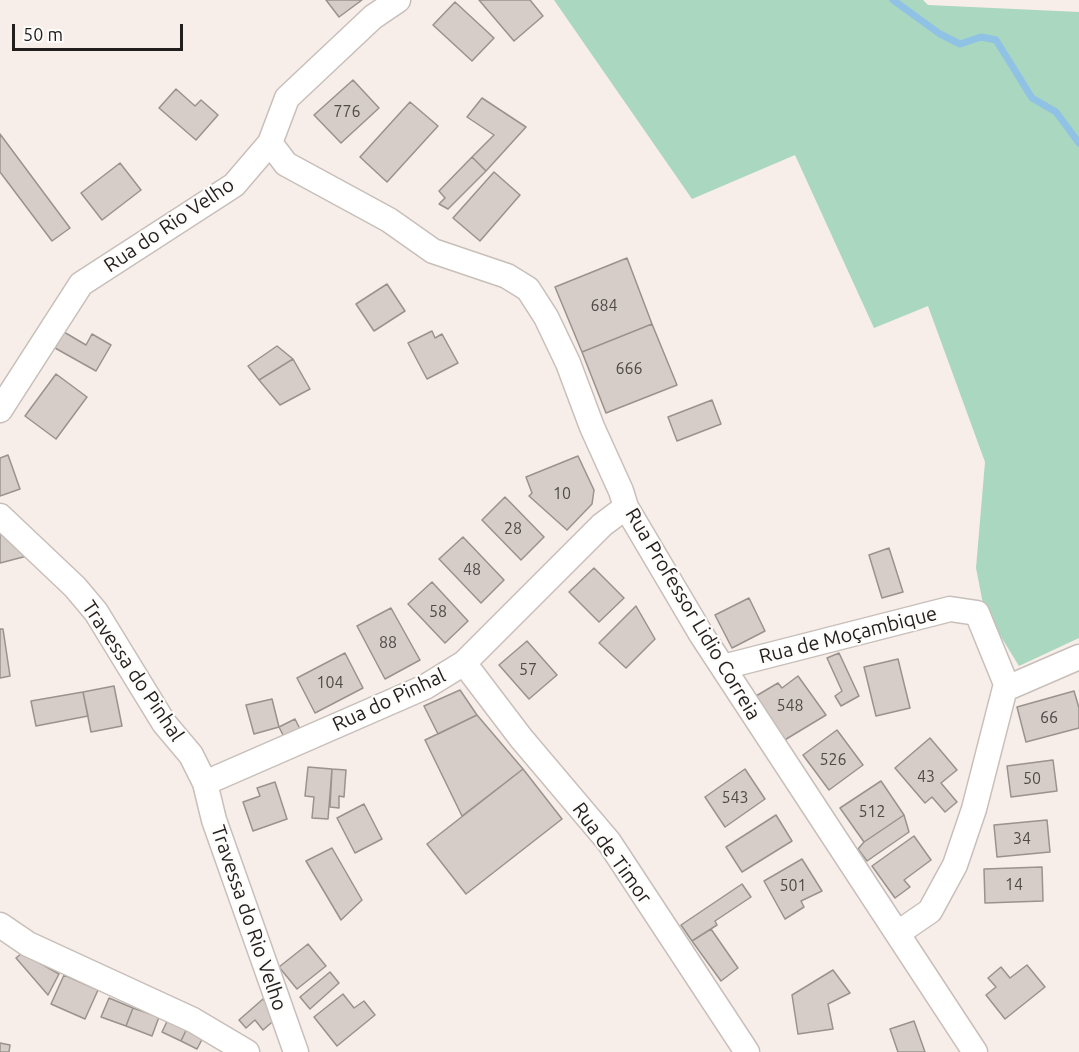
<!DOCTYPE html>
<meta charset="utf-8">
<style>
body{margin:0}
#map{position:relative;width:1079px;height:1052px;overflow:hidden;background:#f7ede9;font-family:Ubuntu,sans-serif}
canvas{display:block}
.scale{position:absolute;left:12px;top:24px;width:171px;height:27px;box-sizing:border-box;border:3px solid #221e1d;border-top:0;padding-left:8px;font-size:18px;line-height:21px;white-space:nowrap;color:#221e1d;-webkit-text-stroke:4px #fefcfb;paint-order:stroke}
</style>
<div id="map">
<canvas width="1079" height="1052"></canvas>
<div class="scale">50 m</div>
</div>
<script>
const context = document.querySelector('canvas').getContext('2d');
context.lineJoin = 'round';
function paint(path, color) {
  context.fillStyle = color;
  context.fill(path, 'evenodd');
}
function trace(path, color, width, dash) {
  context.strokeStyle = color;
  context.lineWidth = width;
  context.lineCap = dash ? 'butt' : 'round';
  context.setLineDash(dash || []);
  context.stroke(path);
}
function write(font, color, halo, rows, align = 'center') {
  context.font = font + ' Ubuntu,sans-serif';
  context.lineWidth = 4.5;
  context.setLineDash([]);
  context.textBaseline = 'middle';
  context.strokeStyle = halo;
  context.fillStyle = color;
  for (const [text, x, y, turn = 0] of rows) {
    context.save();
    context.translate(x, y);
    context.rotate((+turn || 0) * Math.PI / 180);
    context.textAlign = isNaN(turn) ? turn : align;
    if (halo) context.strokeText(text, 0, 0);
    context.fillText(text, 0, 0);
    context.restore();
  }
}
paint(new Path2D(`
 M554,0H923L928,5L1079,12V638L1019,666L984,609L976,568L985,462L928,306L874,328L795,155L692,199Z`), '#aad7bf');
trace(new Path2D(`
 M893,0L940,34L960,44L981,37L996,40L1032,98L1056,112L1079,143`), '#8fc2e5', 7);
const building = new Path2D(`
 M326,0H362L339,17Z
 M479,0H530L543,16L514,41Z
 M455,2L494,38L472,61L433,25Z
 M353,80L379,108L341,143L314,115Z
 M176,89L195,106L201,100L218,115L196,140L159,108Z
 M482,98L526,127L486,171L472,157L494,135L467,117Z
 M410,102L438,126L387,182L360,157Z
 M0,134L70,228L52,241L0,172Z
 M472,157L486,171L448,209L439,204L445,198L439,191Z
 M120,163L141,190L102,220L81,193Z
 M494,172L520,195L480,241L453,218Z
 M627,258L652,324L582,352L555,287Z
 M387,284L405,311L374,331L356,304Z
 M652,324L677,385L606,413L582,352Z
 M432,331L435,338L442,334L458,363L427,379L408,343Z
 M64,332L86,345L92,334L111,345L96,371L55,348Z
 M277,346L293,359L259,380L248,366Z
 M293,359L310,389L280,405L259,380Z
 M56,374L87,397L56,439L25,416Z
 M712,400L721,424L677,441L668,417Z
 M8,455L20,489L0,496V458Z
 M578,456L594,490L592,504L567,530L529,496L532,493L526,477Z
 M505,497L544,537L521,560L482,520Z
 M0,524L31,555L0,563Z
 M463,537L504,580L481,603L439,559Z
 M889,548L903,592L882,598L869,555Z
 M594,568L624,598L599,622L569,592Z
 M432,582L468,621L445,643L408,604Z
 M749,598L765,631L732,648L715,615Z
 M636,606L655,639L626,668L599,643Z
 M391,608L420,660L385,679L357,626Z
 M0,629H3L10,676L0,678Z
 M527,641L557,675L529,699L499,665Z
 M345,653L363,688L315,713L297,678Z
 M839,653L859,696L841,706L835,696L842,691L827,658Z
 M898,659L910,708L876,716L864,667Z
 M798,676L826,715L783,741L756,696L778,683L782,688Z
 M114,686L122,726L91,732L83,692Z
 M460,690L477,715L438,734L424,706Z
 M1074,691L1079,708V728L1026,742L1017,707Z
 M83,692L88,716L36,726L31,701Z
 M272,699L279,727L254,734L246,705Z
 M477,715L523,769L462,816L425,740Z
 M295,719L301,731L285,739L279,727Z
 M837,730L863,765L829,790L803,755Z
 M930,738L957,770L941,783L957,802L945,812L932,797L925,803L895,768Z
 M1053,760L1057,791L1011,797L1007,766Z
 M308,767L332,769L328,819L312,818L314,797L305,796Z
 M332,769L346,770L344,797L339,796V808L330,807Z
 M523,769L562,819L466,894L427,844Z
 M745,769L765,799L725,827L705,797Z
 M881,781L904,815L864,842L840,808Z
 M275,782L287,819L253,831L243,802L260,796L257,788Z
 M364,804L382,839L355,853L337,818Z
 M776,815L792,841L742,872L726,847Z
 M904,815L909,832L867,861L858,849L864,842Z
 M1047,820L1050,852L997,857L994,825Z
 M914,836L931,860L904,880L910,887L895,898L872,866Z
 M332,848L362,900L341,920L306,861Z
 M802,859L822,891L801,901L804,907L785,919L764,881Z
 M1042,867L1043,901L985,903L984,869Z
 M742,884L751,897L715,921L717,925L692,941L681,925Z
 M711,929L738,968L721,981L692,941Z
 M308,944L326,966L297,989L279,967Z
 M22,953L59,974L48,995L16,958Z
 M1027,965L1045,987L1005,1019L986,995L996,987L988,978L1001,967L1010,978Z
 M833,970L850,993L828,1004L833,1029L798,1034L792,995Z
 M330,972L339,983L310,1009L300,997Z
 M64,975L98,990L85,1019L51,1004Z
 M343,994L354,1008L364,1001L375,1015L337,1046L314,1017Z
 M109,998L133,1008L126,1026L101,1017Z
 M263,999L278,1017L263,1030L255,1020L246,1028L239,1020Z
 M133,1008L159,1017L152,1036L126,1026Z
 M170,1015L189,1024L181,1041L162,1032Z
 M914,1021L925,1052H898L890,1029Z
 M189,1024L206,1032L197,1049L181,1041Z
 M0,1043L10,1045L9,1052H0Z`);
paint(building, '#d6cdc8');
trace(building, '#9a928d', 1.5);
const street = new Path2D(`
 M270,143L286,164L389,220L433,251L507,276L528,289L546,317L568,363L592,427L621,491L626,507L701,634L975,1052
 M0,410L81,284L234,185L270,143L287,98L373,17L398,0
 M0,516L75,587L96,612L164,723L191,755L205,783L214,820L296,1052
 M464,663L521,738L609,842L747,1052
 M723,667L950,609L977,613L1006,684L974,809L955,865L930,911L898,933
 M1005,689L1079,657
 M205,783L425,687L464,663L602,525L626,507
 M0,925L28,944L193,1020L247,1052`);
trace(street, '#c8bfba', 27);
trace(street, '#fff', 24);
write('16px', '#4f4a48', null, [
 ["776",347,112],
 ["684",604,306],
 ["666",629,369],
 ["10",562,494],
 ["28",513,529],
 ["48",472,570],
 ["58",438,612],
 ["88",388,643],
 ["57",528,670],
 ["104",330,683],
 ["548",790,706],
 ["66",1049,718],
 ["526",833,760],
 ["43",926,777],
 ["50",1032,779],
 ["543",735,798],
 ["512",872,812],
 ["34",1022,839],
 ["14",1014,885],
 ["501",793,886]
]);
write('20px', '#221e1d', '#fefcfb', [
 ["Rua do Rio Velho",169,225,-34],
 ["Rua Professor Lidio Correia",693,614,59],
 ["Rua de Moçambique",848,635,-14],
 ["Travessa do Pinhal",133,671,56],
 ["Rua do Pinhal",389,700,-25],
 ["Rua de Timor",612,853,54],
 ["Travessa do Rio Velho",249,918,71]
]);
</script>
